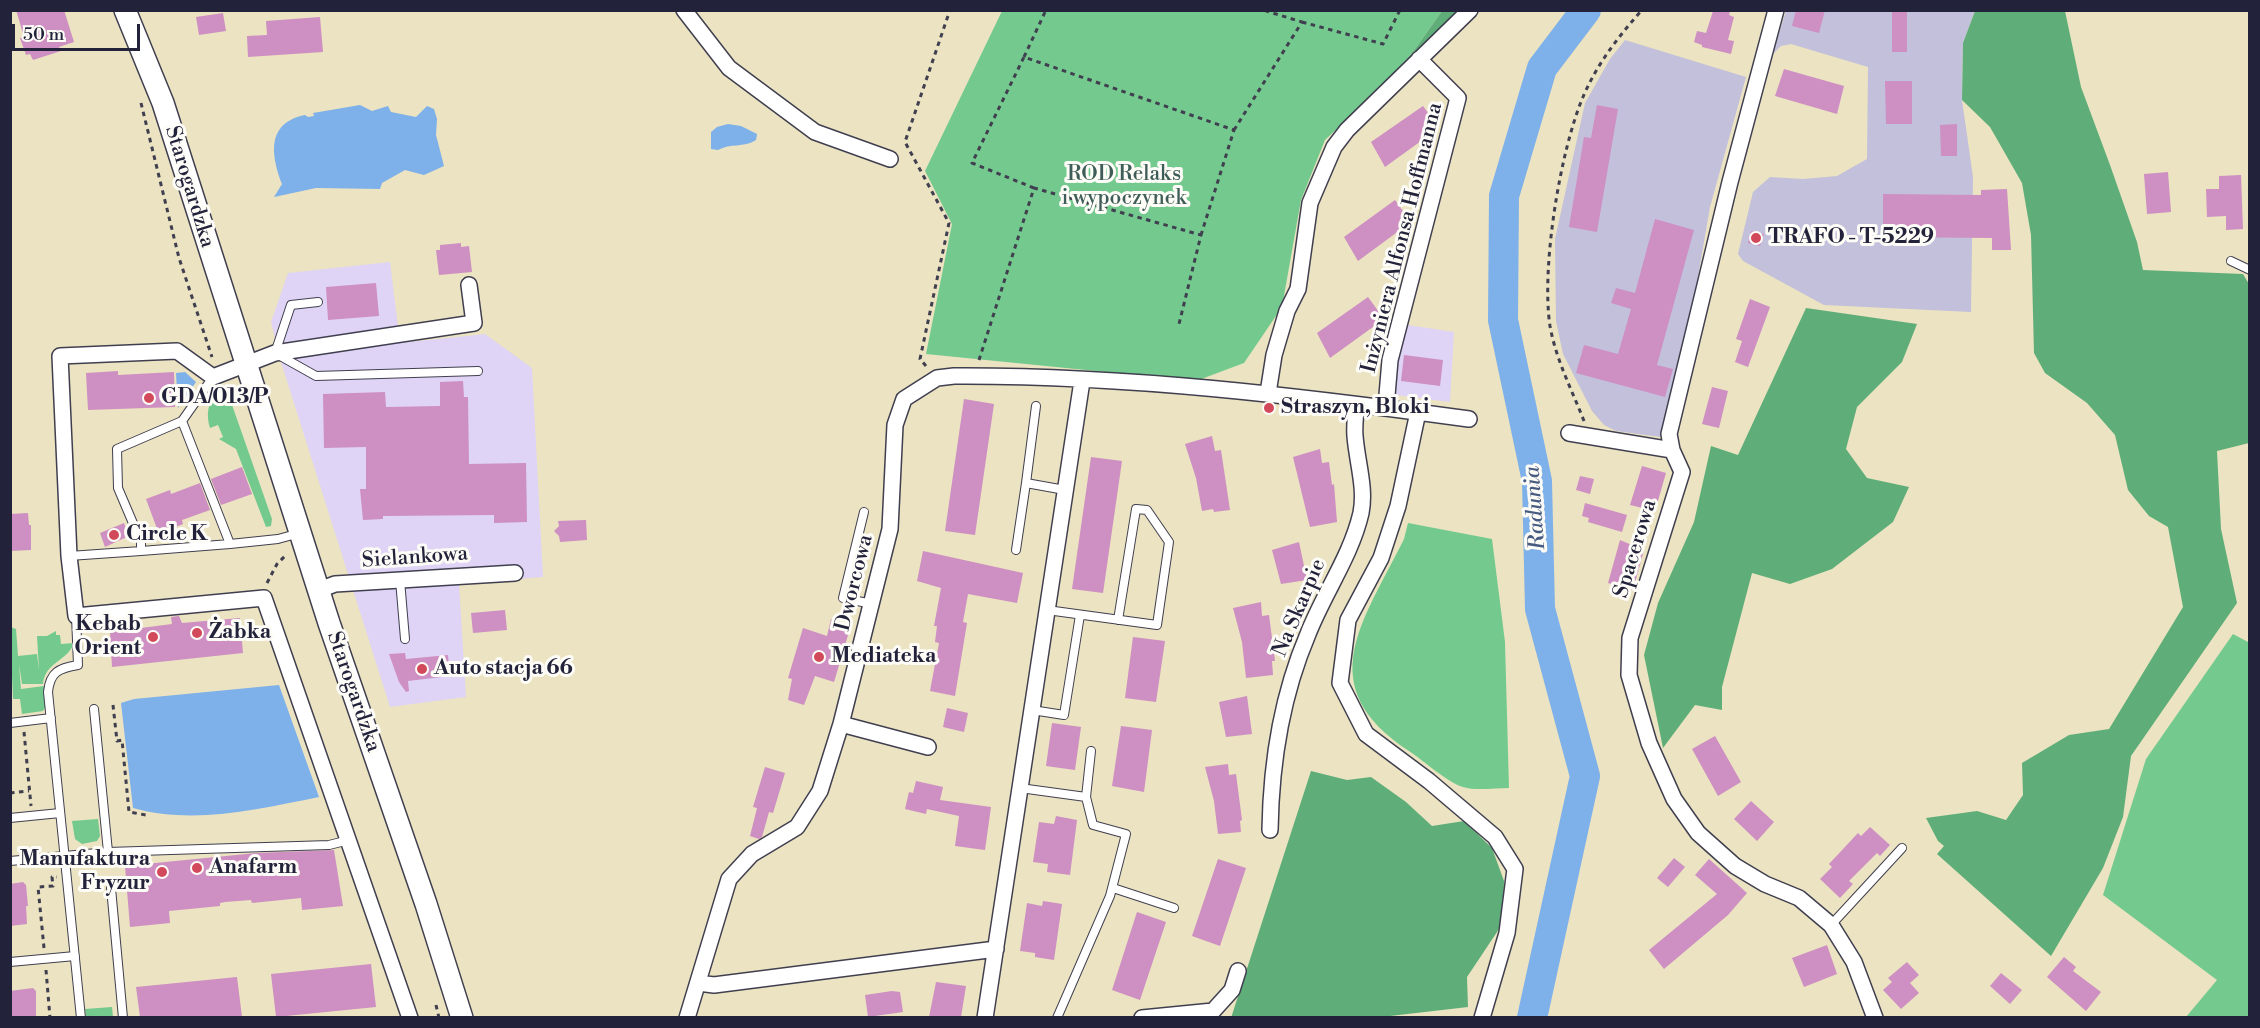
<!DOCTYPE html>
<meta charset="utf-8">
<style>
body{margin:0}
#map{position:relative;width:2260px;height:1028px;overflow:hidden;background:#ebe3c1;font-family:"Libre Bodoni",serif}
canvas{display:block}
.frame{position:absolute;inset:0;border:12px solid #22223b;pointer-events:none}
.scale{position:absolute;left:12px;top:24px;width:128px;height:27px;box-sizing:border-box;border:3px solid #22223b;border-top:0;padding-left:8px;font-size:18px;line-height:21px;white-space:nowrap;color:#22223b;-webkit-text-stroke:4px #fdfcf7;paint-order:stroke}
</style>
<div id="map">
<canvas width="2260" height="1028"></canvas>
<div class="frame"></div>
<div class="scale">50 m</div>
</div>
<script>
const context = document.querySelector('canvas').getContext('2d');
context.lineJoin = 'round';
function paint(path, color) {
  context.fillStyle = color;
  context.fill(path, 'evenodd');
}
function trace(path, color, width, dash) {
  context.strokeStyle = color;
  context.lineWidth = width;
  context.lineCap = dash ? 'butt' : 'round';
  context.setLineDash(dash || []);
  context.stroke(path);
}
function write(font, color, halo, rows, align = 'center') {
  context.font = font + ' "Libre Bodoni",serif';
  context.lineWidth = 6;
  context.setLineDash([]);
  context.textBaseline = 'middle';
  context.strokeStyle = halo;
  context.fillStyle = color;
  for (const [text, x, y, turn = 0] of rows) {
    context.save();
    context.translate(x, y);
    context.rotate((+turn || 0) * Math.PI / 180);
    context.textAlign = isNaN(turn) ? turn : align;
    if (halo) context.strokeText(text, 0, 0);
    context.fillText(text, 0, 0);
    context.restore();
  }
}
paint(new Path2D(`
 M390,262L400,343L485,334L532,368L543,577L459,584L466,697L390,707L280,359L271,322L288,273Z
 M1401,324L1454,332L1450,402L1388,394Z`), '#dfd4f5');
paint(new Path2D(`
 M1786,11H1975L1963,43L1962,100L1973,177L1971,312L1824,305L1743,261L1738,254L1753,192L1770,177L1803,179L1837,176L1867,159L1868,67L1791,44L1781,46L1772,55Z
 M1625,40L1746,77L1710,207L1694,300L1660,437L1616,431L1604,425L1592,411L1563,354L1556,321L1555,239L1585,103L1610,59Z`), '#c3c0db');
paint(new Path2D(`
 M1002,11H1442L1400,70L1325,140L1301,200L1282,307L1244,363L1196,381L926,354L952,224L925,171Z
 M222,391L231,402L272,519L271,526L266,527L236,449L219,439L223,437L218,425L210,428C206,414 207,399 222,391Z
 M1408,523L1492,539L1505,642L1509,788C1495,788 1476,791 1463,787C1447,782 1424,761 1409,751C1310,686 1363,622 1404,539Z
 M10,627L16,629L18,656L37,654L39,670L37,636H47L56,631V635H60L61,644L74,643C68,661 45,662 43,684H22L19,664L21,689L44,686L46,706L43,711L22,714L20,699H13Z
 M2233,634L2250,643L2249,1017H2186L2217,980L2103,895L2146,759Z
 M98,819L100,836L97,841L82,844L75,839L72,821Z
 M112,1007L113,1017H86L85,1009Z`), '#74ca8e');
paint(new Path2D(`
 M1442,11H1461L1400,70Z
 M1975,11H2065L2081,87L2110,165L2137,242L2143,270L2243,274L2249,284V443L2217,451L2221,529L2237,603L2131,756L2123,817L2103,868L2051,956L1937,854L1944,846L1938,841L1926,818L1977,811L2006,820L2023,795L2022,763L2069,735L2109,729L2183,607L2168,527L2149,516L2128,490L2115,435L2087,403L2045,373L2034,353L2031,235L2022,183L1990,127L1962,100L1963,43Z
 M1806,308L1917,324L1902,362L1857,407L1846,449L1867,478L1909,487L1893,522L1832,569L1790,584L1752,573L1722,687V710L1695,705L1663,748L1644,655L1658,603L1694,522L1711,446L1738,455Z
 M1311,771L1347,780L1371,777L1406,802L1432,826L1464,821L1492,848L1504,881L1503,923L1467,977L1468,1007L1373,1018H1231Z`), '#5fae79');
paint(new Path2D(`
 M360,105L372,111L388,106L391,112L416,117L427,106L434,109L437,119L436,135L444,166L424,175L405,170L382,183L380,189L316,188L274,197L282,184C271,155 266,123 305,115L308,117L314,116L313,113Z
 M728,124L741,126L757,134L756,140C744,148 730,143 718,150L711,149V132L717,127Z
 M185,372L196,382L178,408L176,373Z
 M279,685L319,797C259,809 194,825 133,808L121,703L134,699Z`), '#7eb0ea');
trace(new Path2D(`
 M1532,1018L1585,776L1540,609L1537,481L1503,320L1504,196L1542,68L1586,10`), '#7eb0ea', 30);
paint(new Path2D(`
 M16,10H64L74,42L59,47L61,51L33,60L30,54L26,55L20,38L24,37Z
 M1796,10H1825L1819,33L1792,26Z
 M1892,10H1907V52H1892Z
 M1713,11H1730L1729,15L1734,17L1728,40L1734,41L1731,54L1702,47V45L1694,42L1697,31L1706,33Z
 M223,13L226,31L199,35L196,17Z
 M320,17L323,52L248,57L247,36L267,35L266,21Z
 M1784,69L1844,86L1837,114L1775,96Z
 M1885,81H1912V124H1886Z
 M1597,105L1618,109L1597,232L1569,227L1584,137L1591,138Z
 M1423,106L1439,128L1385,167L1371,142Z
 M1957,124V156H1941L1940,125Z
 M2168,172L2171,212L2147,214L2144,174Z
 M2241,175L2243,229L2226,230V216L2207,217L2206,189H2219V176Z
 M2007,189L2011,250H1992V238L1883,237V194L1981,195V190Z
 M1395,200L1411,222L1358,261L1344,237Z
 M1655,219L1694,230L1657,365L1673,369L1665,397L1576,373L1584,345L1618,354L1631,309L1611,303L1616,288L1635,293Z
 M1751,231L1764,234L1760,246L1748,243Z
 M461,243V247L469,246L472,272L439,275L436,250H440V245Z
 M376,283L379,316L328,320L326,287Z
 M1368,297L1384,319L1330,358L1317,333Z
 M1750,299L1770,307L1748,367L1735,362L1742,341L1736,339Z
 M1404,355L1443,360L1440,386L1401,381Z
 M118,371V375L174,372L175,407L88,410L86,373Z
 M463,381L464,397H468L469,464L526,463L527,522L494,523V515L383,516V519L363,520L360,489H366V447L324,448L323,394L385,392L386,407L440,406V382Z
 M1712,387L1728,391L1719,428L1702,424Z
 M964,399L994,404L975,535L945,531Z
 M1212,436L1215,451L1221,450L1230,510L1214,512L1213,509L1202,511L1196,478L1185,444Z
 M1320,449L1322,463L1329,462L1332,485L1334,484L1337,522L1310,527L1293,457Z
 M1091,457L1122,461L1103,593L1072,589Z
 M1642,466L1666,473L1655,511L1630,505Z
 M242,467L252,494L221,505L211,479Z
 M1580,476L1594,479L1590,494L1576,490Z
 M200,483L210,510L182,520L183,524L159,534L146,499L170,490L171,494Z
 M1585,503L1627,515L1622,532L1588,522L1589,518L1582,516Z
 M28,513L29,525H31V550L10,551V514Z
 M586,520L587,540L560,542L559,536L554,531L559,526L558,521Z
 M124,523L129,536L105,547L100,533Z
 M1620,540L1644,550L1633,590L1608,583Z
 M1299,542L1307,580L1281,584L1272,550Z
 M923,551L1023,573L1017,603L968,594L963,622L967,623L955,696L930,691L939,643L935,642L937,626H934L941,588L917,581Z
 M1261,602L1262,616L1269,615L1275,661H1272L1273,675L1246,678L1242,642L1233,608Z
 M505,610L507,630L473,633L471,613Z
 M179,616L182,623L240,618L243,653L112,667L110,632L172,624L171,617Z
 M831,619L851,625L834,682L815,676L804,705L788,700L792,679L788,678L803,628L827,636Z
 M1133,637L1165,641L1156,702L1125,698Z
 M405,653L406,659L448,655L450,676L408,681L409,691L406,692L399,682L389,654Z
 M1247,696L1252,734L1226,737L1219,702Z
 M947,708L968,713L964,732L943,727Z
 M1052,723L1081,727L1075,770L1046,766Z
 M1121,726L1152,730L1144,792L1112,786Z
 M1715,736L1741,782L1718,796L1692,749Z
 M1228,764L1229,775L1236,774L1242,820L1240,821L1241,832L1218,834L1214,801L1205,767Z
 M765,767L785,773L773,813L769,812L762,837L759,839L750,836L757,808L753,807Z
 M916,781L943,787L940,800L991,807L985,850L955,846L959,816L927,809L926,814L905,809L909,792L913,793Z
 M1751,801L1774,822L1757,841L1734,819Z
 M1056,816L1077,820L1070,875L1047,872L1048,864L1033,862L1039,822L1054,824Z
 M1870,827L1890,845L1880,856L1877,853L1849,881L1853,884L1840,898L1820,879L1832,867L1829,864L1858,833L1861,836Z
 M334,850L343,906L302,910L301,898L252,903L251,900L225,902L220,903V906L169,911L170,923L130,927L125,866L256,853Z
 M1674,858L1685,867L1668,887L1657,878Z
 M1218,859L1246,868L1220,946L1192,936Z
 M1709,859L1747,893L1728,915L1664,969L1649,950L1717,894L1695,875Z
 M23,882L26,885L28,906H26L27,924L10,926V884Z
 M1043,901L1062,904L1054,960L1035,957V953L1020,951L1027,903L1042,906Z
 M1137,912L1166,922L1140,1000L1112,990Z
 M1827,945L1837,974L1804,987L1792,958Z
 M2064,957L2076,967L2073,971L2101,992L2086,1011L2047,977Z
 M1907,962L1919,975L1910,983L1919,993L1901,1009L1883,990L1892,982L1888,978Z
 M371,964L376,1007L276,1017L271,974Z
 M2001,973L2022,990L2010,1004L1990,986Z
 M237,977L242,1017H140L136,987Z
 M936,982L966,986L961,1017H929Z
 M33,988L36,991V1017H10V991Z
 M892,991L900,992L903,1012L868,1017L865,995Z`), '#ce8fc2');
const service = new Path2D(`
 M2231,261L2250,270
 M318,302L291,305L275,353L316,376L478,371
 M213,377L182,421L230,544L278,539L300,533
 M1036,406L1026,483L1065,490
 M182,421L117,449L118,488L141,542V551L230,544
 M864,512L843,598L872,604
 M1016,550L1026,483
 M69,556L141,551
 M400,580L405,639
 M1047,610L1157,625L1169,542L1147,510L1136,509L1118,620
 M76,616L78,665C59,668 50,672 48,692L81,1018
 M94,709L108,852
 M1032,710L1064,715L1080,615
 M10,723L51,718
 M1020,788L1086,797L1091,751
 M10,818L60,813
 M10,861L108,852L329,845L349,840
 M111,888L123,1018
 M1113,888L1174,908
 M1831,925L1902,848
 M10,962L75,956
 M1057,1018L1110,896L1126,834L1093,825L1086,797`);
const minor = new Path2D(`
 M684,10L729,68L815,132L890,159
 M1776,10L1730,182L1669,434L1672,450L1682,472L1630,638L1629,675L1649,743L1674,799L1698,833L1735,866L1765,884L1799,898L1831,925L1854,962L1875,1018
 M1268,393L1274,355L1287,311L1298,289L1310,203L1334,147L1347,130L1470,10
 M1386,407L1390,360L1458,98L1419,59
 M1418,412L1398,506L1381,558L1348,620L1340,683L1366,734L1429,781L1495,837L1515,869L1507,933L1482,1018
 M1569,433L1672,450
 M319,590L335,584L515,573
 M841,724L928,747
 M1270,830C1271,764 1282,695 1308,634C1324,593 1351,556 1361,513C1366,488 1357,462 1355,436C1354,426 1356,415 1356,405
 M698,983L714,985L996,949
 M410,1018L264,598L76,616L69,556L60,356L177,351L213,377L275,353L474,323L469,285
 M687,1018L729,879L752,854L797,827L820,791L841,724L890,529L895,425L904,399L937,378L954,376C1126,375 1299,396 1469,419
 M985,1018L1082,381
 M1142,1018L1213,1011L1232,990L1238,971`);
const secondary = new Path2D(`
 M125,10L163,103L329,623L426,904L462,1018`);
trace(service, '#403f4f', 10);
trace(minor, '#403f4f', 18);
trace(secondary, '#403f4f', 24);
trace(new Path2D(`
 M1302,22L1383,44L1400,10
 M1024,57L1046,10
 M141,103L179,258L212,357
 M1234,130L1302,22L1263,10
 M1034,188L972,163L1024,57L1234,130L1201,235
 M979,360L1034,188L1201,235L1178,328
 M926,366L920,359L949,223L905,142L950,10
 M224,388L229,393H235
 M1584,421C1572,390 1556,360 1550,326C1541,268 1560,151 1583,97C1597,64 1618,37 1642,10
 M267,583L277,564L286,555
 M113,705L117,741L122,740L129,812L146,815
 M24,732L31,806
 M10,793L29,791
 M44,948L38,887L53,886L52,877H57
 M46,970L50,1018
 M436,1005L439,1018`), '#403f4f', 3, [4.5, 4.5]);
trace(service, '#fff', 8);
trace(minor, '#fff', 15);
trace(secondary, '#fff', 21);
for (const [x, y, r, color] of [
 [1756,238,6,"#d1495b"],
 [149,398,6,"#d1495b"],
 [1269,408,6,"#d1495b"],
 [114,535,6,"#d1495b"],
 [197,633,6,"#d1495b"],
 [153,637,6,"#d1495b"],
 [819,657,6,"#d1495b"],
 [422,669,6,"#d1495b"],
 [197,868,6,"#d1495b"],
 [162,872,6,"#d1495b"]
]) {
  const dot = new Path2D();
  dot.arc(x, y, r, 0, 2 * Math.PI);
  context.fillStyle = color;
  context.fill(dot);
  trace(dot, '#fdfcf7', 2);
}
write('21px', '#3f5d58', '#fdfcf7', [
 ["ROD Relaks",1124,175],
 ["i wypoczynek",1124,199]
]);
write('21px', '#22223b', '#fdfcf7', [
 ["Starogardzka",189,187,73],
 ["Inżyniera Alfonsa Hoffmanna",1403,238,-76],
 ["Spacerowa",1636,549,-73],
 ["Sielankowa",415,558,-4],
 ["Dworcowa",855,583,-76],
 ["Na Skarpie",1300,608,-67],
 ["Starogardzka",353,692,71]
]);
write('bold 21px', '#22223b', '#fdfcf7', [
 ["TRAFO - T-5229",1768,238],
 ["GDA/013/P",161,398],
 ["Straszyn, Bloki",1281,408],
 ["Circle K",126,535],
 ["Kebab",141,625,"right"],
 ["Orient",141,649,"right"],
 ["Żabka",209,633],
 ["Mediateka",831,657],
 ["Auto stacja 66",434,669],
 ["Manufaktura",150,860,"right"],
 ["Fryzur",150,884,"right"],
 ["Anafarm",209,868]
], 'left');
write('italic 22px', '#475b81', '#fdfcf7', [
 ["Radunia",1536,508,-94]
]);
</script>
